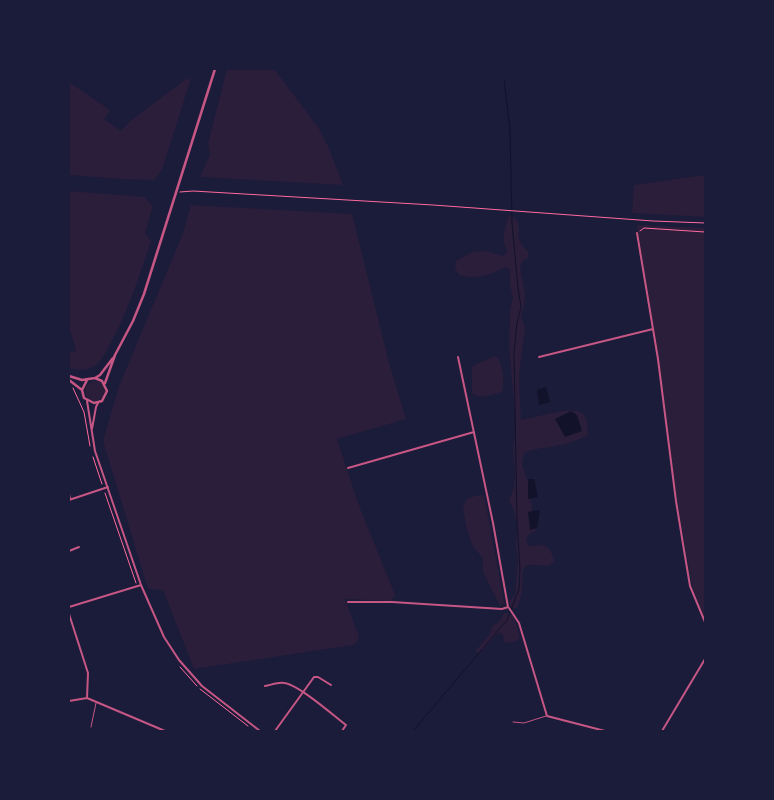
<!DOCTYPE html>
<style>
body{margin:0}
#map{position:relative;width:774px;height:800px;overflow:hidden;background:#1b1b3a;font-family:"IBM Plex Sans",sans-serif}
canvas{display:block}
.frame{position:absolute;inset:0;border:70px solid #1b1b3a;pointer-events:none}
</style>
<div id="map">
<canvas width="774" height="800"></canvas>
<div class="frame"></div>
</div>
<script>
const context = document.querySelector('canvas').getContext('2d');
context.lineJoin = 'round';
function paint(path, color) {
  context.fillStyle = color;
  context.fill(path, 'evenodd');
}
function trace(path, color, width, dash) {
  context.strokeStyle = color;
  context.lineWidth = width;
  context.lineCap = dash ? 'butt' : 'round';
  context.setLineDash(dash || []);
  context.stroke(path);
}
paint(new Path2D(`
 M227,69H274L318,127L328,146L343,185L200,177L210,155L208,143Z
 M191,78L162,170L154,180C125,180 97,177 69,175V82L110,110L104,119L121,131L130,121L183,81Z
 M705,175V217L632,213L634,185Z
 M69,191L144,197L153,206L145,233L151,241C139,277 128,312 110,344C107,350 104,356 100,361C92,371 80,371 69,368V352L76,351L69,326Z
 M191,205L352,214L389,363L406,419L337,439L358,503L395,595L391,601L345,599L359,637L357,642L353,645L194,669L163,590L148,589L103,441L119,386L182,236Z
 M512,216C523,225 517,228 519,238C520,244 525,248 528,252V258L522,261L520,269L525,294L524,306L521,316L525,328L519,375L521,420C534,418 572,405 582,413C588,419 588,427 588,435C575,442 559,446 544,448C536,449 532,449 524,453L522,464L530,489V501L532,504L531,524L537,530L527,536L526,540L529,546L543,545L550,549L554,561L549,566L531,565L526,566L522,572C524,584 522,597 517,608H511L509,601L515,595L518,560L516,545L517,526L514,510L509,501L514,487L515,474L513,448L516,426L509,345L510,309L513,298L510,285V270L506,267C490,275 476,280 459,275L455,268L456,261L472,252L485,251L503,256L507,252C501,234 504,235 508,217Z
 M637,225L705,228V618L692,586L677,501Z
 M493,356L498,357C503,368 505,380 502,392C493,394 479,400 472,393V367C479,361 487,361 493,356Z
 M85 391a10 10 0 1 1 20 0a10 10 0 1 1-20 0Z
 M484,495L504,601L505,604L500,606L483,572V558L473,547L466,526L463,507L467,499L475,496Z
 M504,613H510L514,617L520,638C517,642 509,644 504,642L503,635L500,632C491,638 487,649 478,653L476,650L490,634L492,626L499,622Z`), '#2a1e3b');
paint(new Path2D(`
 M546,387L550,402L539,405L537,390Z
 M571,411L577,415L582,431L565,437L555,419Z
 M528,479H534L538,497L528,499Z
 M540,510L537,528L530,530L528,512Z`), '#12122b');
trace(new Path2D(`
 M413,731L507,620L519,589L520,569L517,521L514,353L517,323L521,307L518,288L512,223L510,130L504,79`), '#12122b', 1);
trace(new Path2D(`
 M180,192L193,191L433,205L653,221L705,223
 M640,231L644,228L705,232
 M73,388L84,412L90,446
 M93,457L102,484
 M105,493L136,583
 M180,667L197,686
 M200,689L248,726`), '#ff6b9d', 1);
trace(new Path2D(`
 M513,722L524,723L546,716
 M91,727L96,703`), '#c65784', 1);
trace(new Path2D(`
 M637,233L658,359L676,501L683,544L690,586L705,622
 M458,357L493,523L508,607
 M539,357L653,329
 M87,401L95,451L141,585L164,637L179,660L202,686L260,731
 M92,429L96,407L98,403
 M348,468L474,432
 M69,494L70,499
 M69,500L108,487
 M69,551L79,547
 M348,602H392L502,609L508,607
 M69,607L141,585
 M509,608L519,623L547,716L605,731
 M69,614L88,673L87,698
 M265,686C271,685 278,682 284,683C298,684 334,716 346,725L342,731
 M69,701L87,698L165,731
 M275,731L314,677H318L331,685
 M662,731L705,659`), '#c65784', 2);
trace(new Path2D(`
 M69,376L82,380L95,378L102,381L107,391L102,401L94,403L84,398L82,390L87,380
 M95,378L100,375L113,358
 M69,380L82,390
 M105,383L115,355L133,321L144,294L215,69`), '#c65784', 2.5);
</script>
